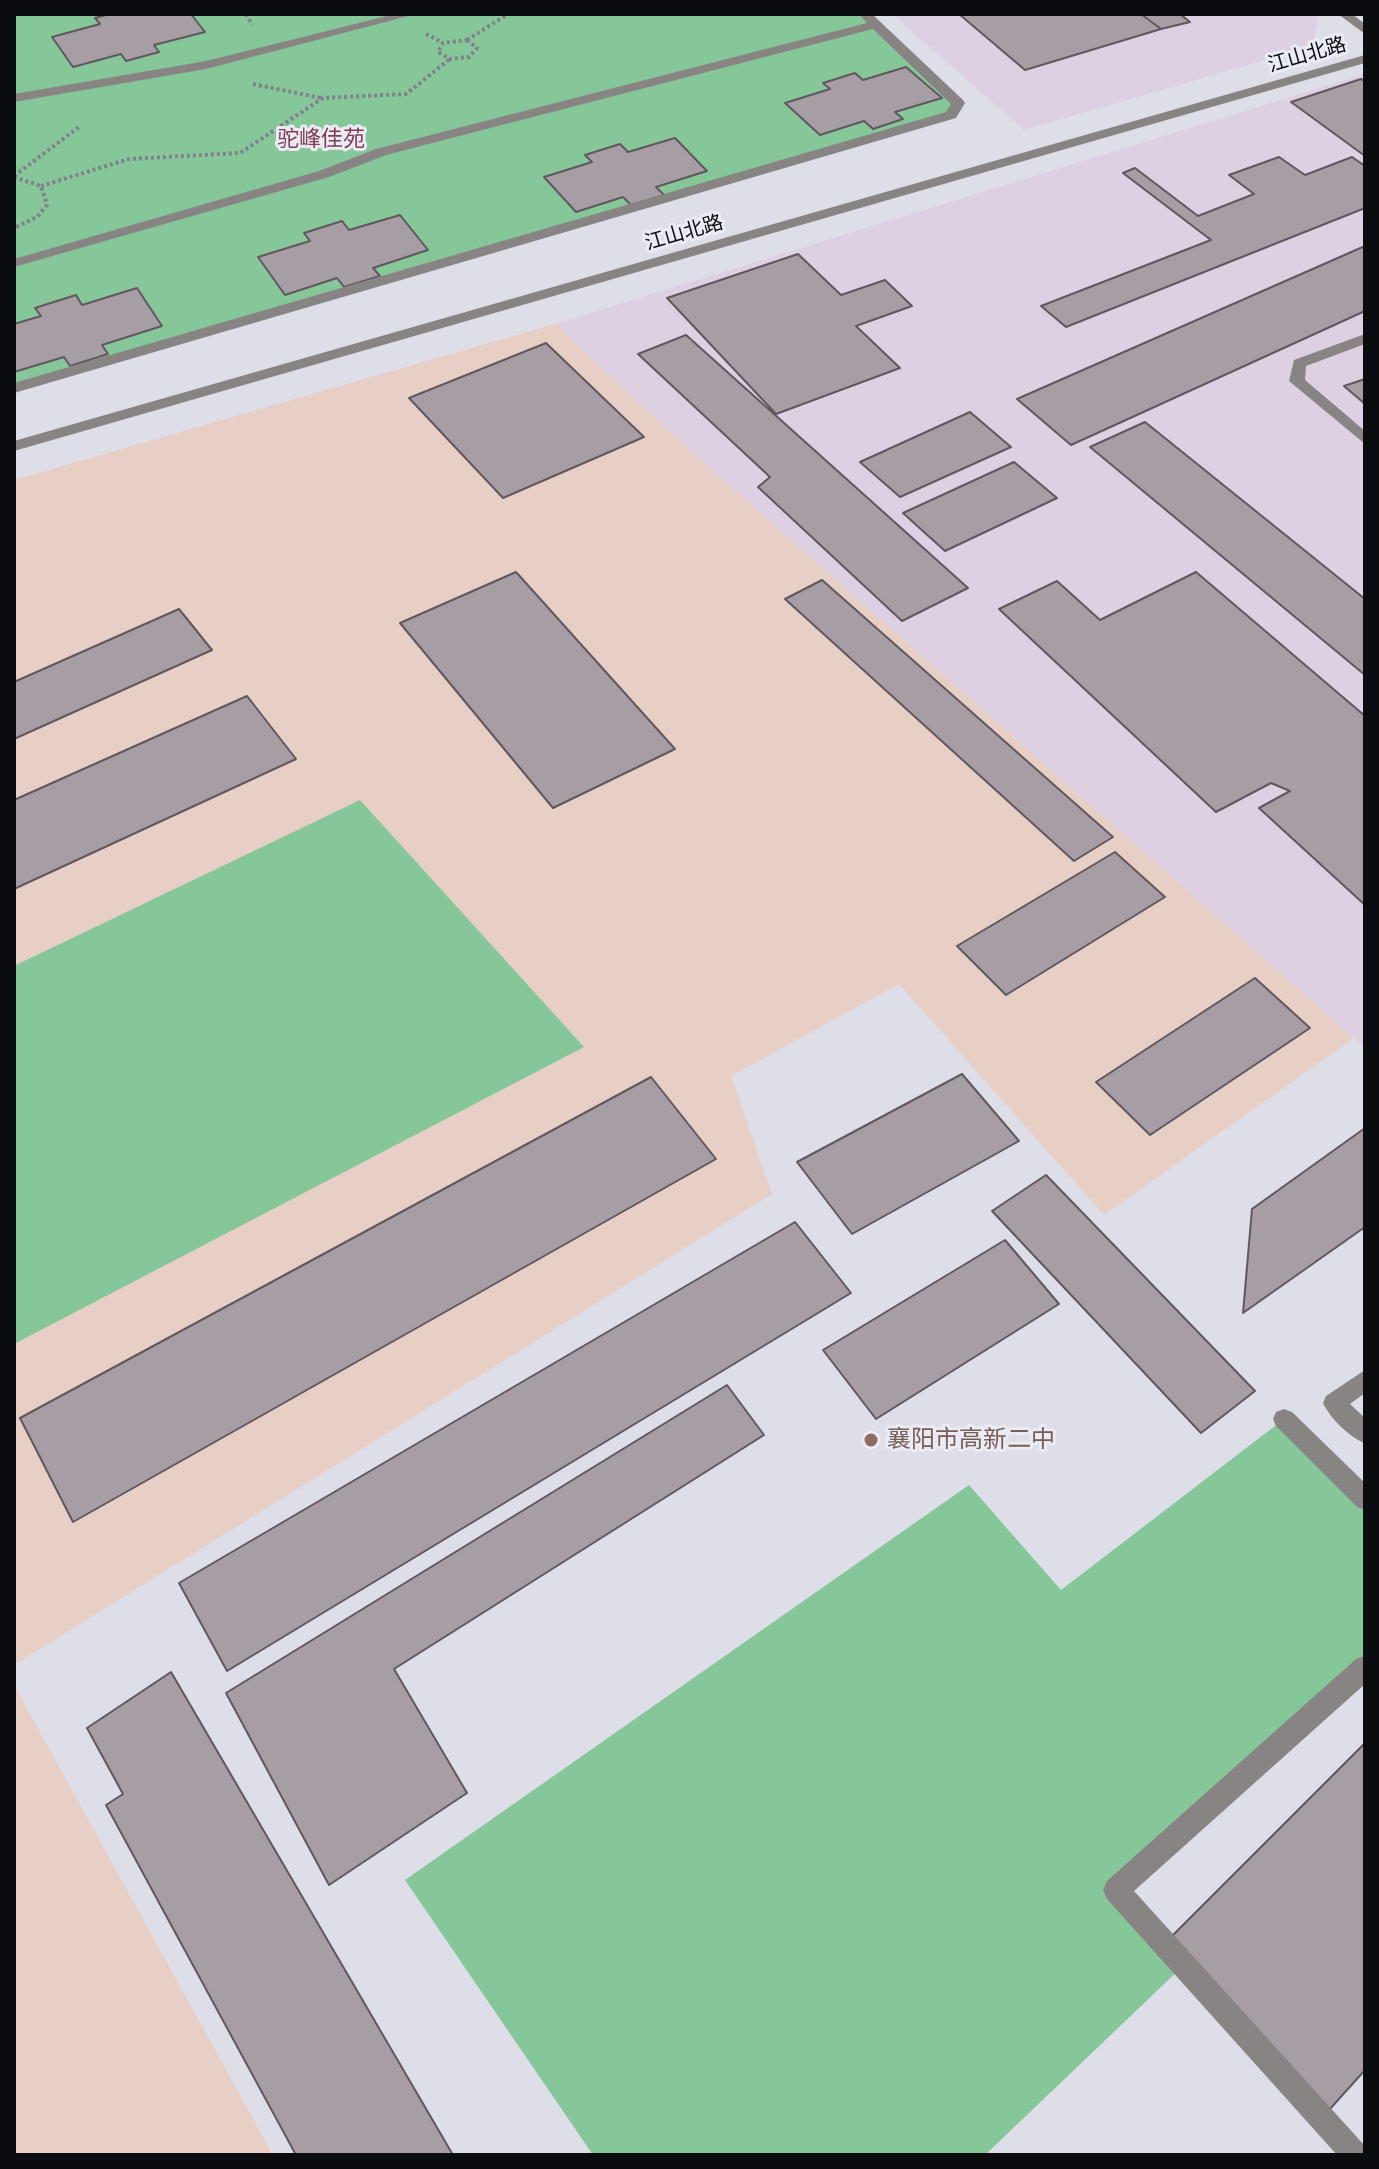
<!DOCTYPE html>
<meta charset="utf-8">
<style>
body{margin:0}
#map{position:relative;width:1379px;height:2169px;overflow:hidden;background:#dddee8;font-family:Raleway,sans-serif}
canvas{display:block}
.frame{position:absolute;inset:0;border:16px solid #0b0c0f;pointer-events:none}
</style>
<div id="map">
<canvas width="1379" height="2169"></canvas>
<div class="frame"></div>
</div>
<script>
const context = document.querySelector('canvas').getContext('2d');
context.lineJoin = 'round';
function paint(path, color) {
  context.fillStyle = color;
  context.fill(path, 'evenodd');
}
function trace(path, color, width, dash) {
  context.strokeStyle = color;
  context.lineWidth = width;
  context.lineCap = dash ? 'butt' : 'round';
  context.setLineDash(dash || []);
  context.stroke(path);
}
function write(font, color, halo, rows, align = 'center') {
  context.font = font + ' Raleway,"Noto Sans SC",sans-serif';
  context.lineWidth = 6;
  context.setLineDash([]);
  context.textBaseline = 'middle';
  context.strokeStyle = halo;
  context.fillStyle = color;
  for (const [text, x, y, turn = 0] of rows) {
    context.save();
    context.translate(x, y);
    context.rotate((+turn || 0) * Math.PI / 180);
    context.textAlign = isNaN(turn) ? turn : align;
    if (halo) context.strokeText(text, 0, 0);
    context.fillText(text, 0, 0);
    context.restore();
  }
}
paint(new Path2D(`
 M892,14H1312L1318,18L1313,46L1024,130Z
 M1365,74V1048L704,463L555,324Z`), '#ddd0e3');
paint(new Path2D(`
 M555,324L704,463L1354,1038L1104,1215L899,984L731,1076L772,1194L14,1665V480Z
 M14,1685L273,2155H14Z`), '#e7cfc5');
paint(new Path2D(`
 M14,14H865L958,103L951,115L14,388Z
 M360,800L584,1047L14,1344V966Z
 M1284,1419L1365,1499V1668L1116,1889L1184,1965L985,2155H593L405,1880L969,1485L1061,1590Z`), '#86c79a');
const building = new Path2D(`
 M110,14H191L205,32L154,45L159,52L126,61L121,54L73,67L52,37L100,24L95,18Z
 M959,14H1141L1161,29L1025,70Z
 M1141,14H1180L1190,22L1161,29Z
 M906,67L942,98L895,112L903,119L873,129L864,121L820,135L785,103L830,89L823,83L855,73L863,80Z
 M1361,79L1365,81V156L1291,102Z
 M675,138L707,171L656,187L664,195L631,205L623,197L576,212L544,177L592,162L585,155L620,144L628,152Z
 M1279,157L1305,175L1352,157L1365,166V208L1066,327L1041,306L1211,240L1123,173L1135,168L1198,216L1254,194L1229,175Z
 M400,215L428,250L373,268L380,276L344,287L337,278L285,295L258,257L310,241L304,233L342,221L349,230Z
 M1365,246V311L1071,445L1017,399Z
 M798,254L841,295L885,280L912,306L856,326L900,368L776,414L667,298Z
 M137,288L162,326L102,345L108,354L70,366L64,357L14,372V324L41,316L35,308L76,295L82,305Z
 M686,335L968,588L902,621L758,487L770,477L638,354Z
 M546,343L644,437L503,498L409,398Z
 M1365,379V404L1344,386Z
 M970,412L1011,447L900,497L860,462Z
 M1145,422L1365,599V675L1090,447Z
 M1014,462L1057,498L945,551L903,513Z
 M516,572L675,749L553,808L400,623Z
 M1196,572L1365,716V905L1259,808L1290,791L1271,783L1216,812L999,609L1057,581L1100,620Z
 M822,580L1113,837L1074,861L785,599Z
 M179,609L212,650L14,739V682Z
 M247,696L296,759L14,889V800Z
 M1115,852L1165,897L1006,995L957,946Z
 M1255,978L1310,1028L1150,1135L1096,1082Z
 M962,1074L1019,1141L852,1234L797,1162Z
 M651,1077L716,1159L73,1522L20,1418Z
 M1365,1128V1227L1243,1313L1252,1209Z
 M1046,1175L1255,1391L1201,1433L992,1211Z
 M795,1222L851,1293L227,1671L179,1583Z
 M1005,1240L1059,1304L876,1419L823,1350Z
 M727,1385L764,1435L394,1669L467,1793L329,1885L226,1693Z
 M171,1672L453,2155H296L106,1805L123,1794L87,1728Z
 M1365,1743V2070L1329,2110L1172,1936Z`);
paint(building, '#a69ea4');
trace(building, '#60585e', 2);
trace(new Path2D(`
 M246,14L252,25
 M426,34L443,43
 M467,40L477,48L469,57L450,59L438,52L443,43Z
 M467,40L508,14
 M253,84L321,98
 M14,176L79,127
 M14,177L41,186L47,205L37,217L14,228
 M41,186L129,159L240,153L323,98L406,94L450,59`), '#818289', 4, [3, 3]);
paint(new Path2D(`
 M395,14H416L206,69L14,102V94L206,61Z
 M859,14H872L963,100L965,103L956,118L14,393V383L946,112L951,104L873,29L386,155L329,177L14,267V259L319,171L376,149L867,23Z
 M1365,334V344L1306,366L1305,380L1365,431V444L1289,381L1294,360Z
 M1365,1370V1393L1350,1404L1365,1418V1443C1350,1438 1330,1418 1323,1403L1326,1396Z
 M1284,1409L1292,1412L1365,1483V1510L1357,1507L1276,1426L1273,1419L1276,1412Z
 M1365,1656V1684L1134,1891L1365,2146V2155H1337L1107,1899L1103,1890L1107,1881L1356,1659Z`), '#898484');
paint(new Path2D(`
 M1338,14H1352L1365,24V34Z
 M1365,55V63L14,451V441Z`), '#898484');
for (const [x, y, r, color] of [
 [871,1440,8,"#8d6e63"]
]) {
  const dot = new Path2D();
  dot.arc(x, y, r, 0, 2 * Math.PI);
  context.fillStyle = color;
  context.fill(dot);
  trace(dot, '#eaebf5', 3);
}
write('20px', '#0b0c0f', '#eaebf5', [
 ["江山北路",1307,55,-16],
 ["江山北路",684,233,-16]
]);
write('22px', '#803b55', '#eaebf5', [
 ["驼峰佳苑",321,139]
]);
write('24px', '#785e54', '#eaebf5', [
 ["襄阳市高新二中",887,1440]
], 'left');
</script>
